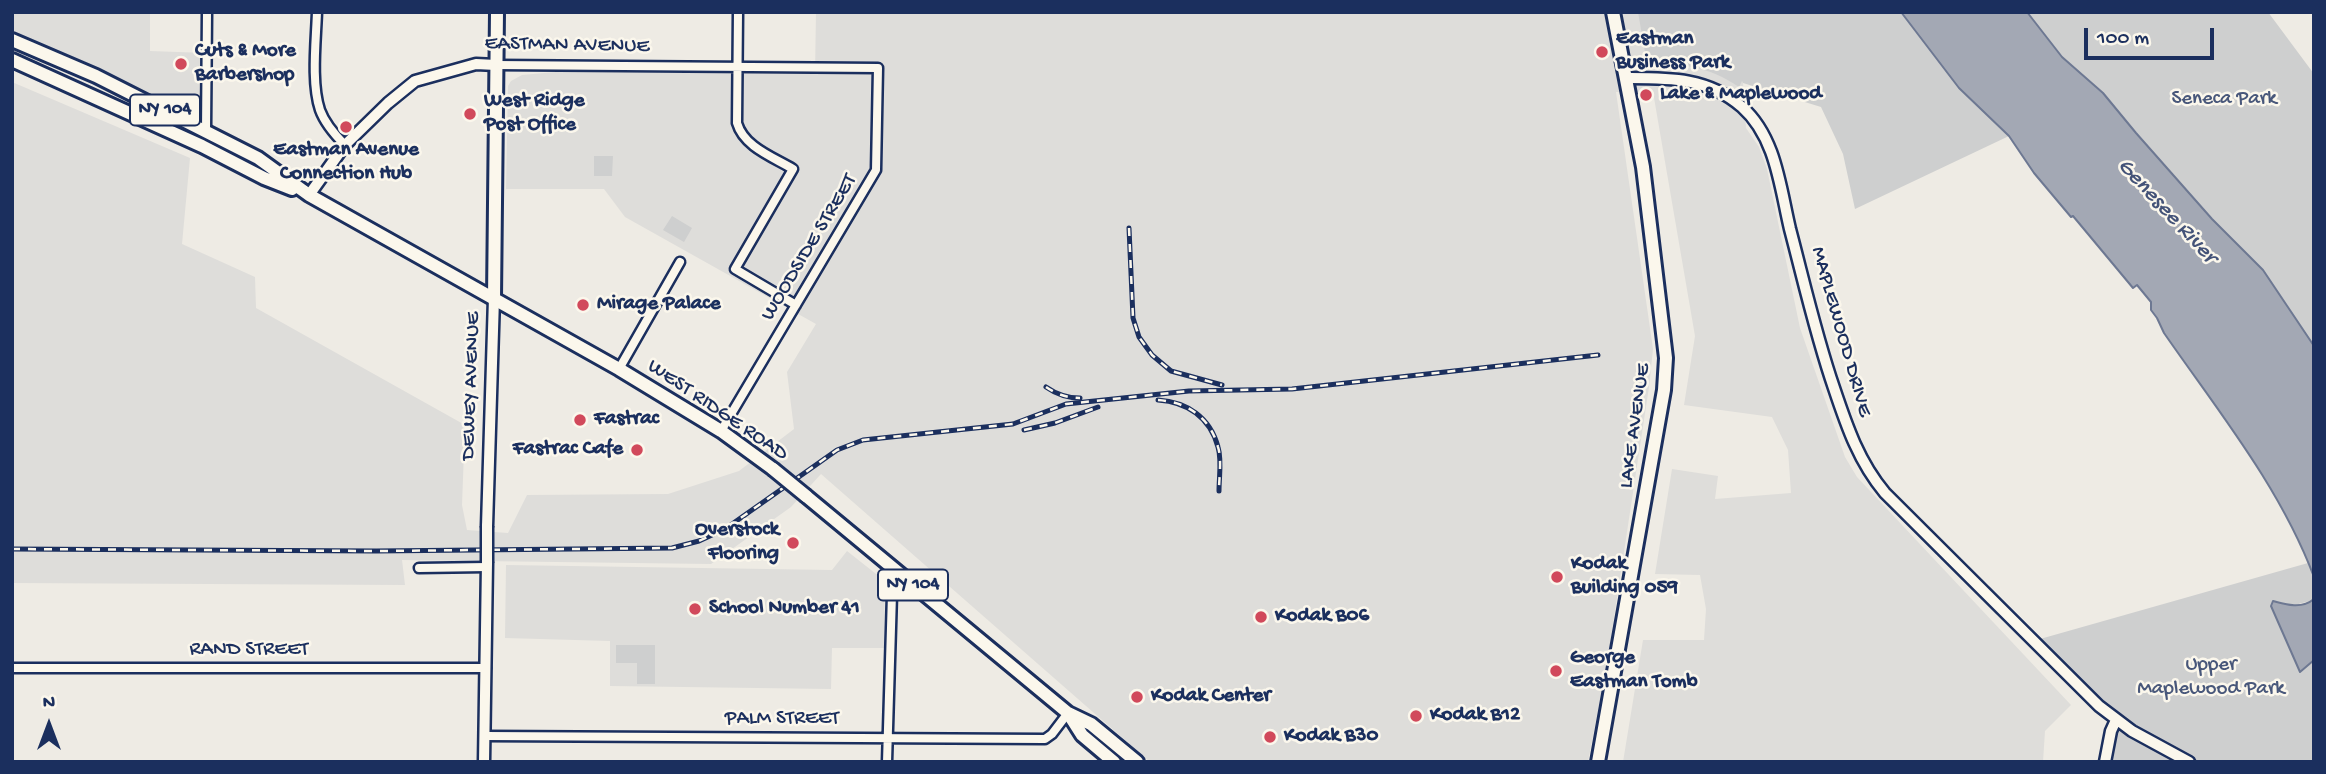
<!DOCTYPE html>
<style>
body{margin:0}
#map{position:relative;width:2326px;height:774px;overflow:hidden;background:#eeebe4;font-family:"Gochi Hand",sans-serif}
canvas{display:block}
.frame{position:absolute;inset:0;border:14px solid #1b2f5e;pointer-events:none}
.north{position:absolute;left:14px;top:690px;width:70px;height:70px;-webkit-text-stroke:5px #fbf7ec;paint-order:stroke;rotate:0deg;font-size:19px;font-weight:700;line-height:28px;text-align:center;color:#1b2f5e}
.north::after{content:'';display:block;margin:auto;width:24px;height:32px;background:#1b2f5e;clip-path:polygon(50% 0,100% 100%,50% 72%,0 100%)}
.scale{position:absolute;left:2084px;top:28px;width:130px;height:32px;box-sizing:border-box;border:4px solid #1b2f5e;border-top:0;padding-left:9px;font-size:21px;line-height:24px;white-space:nowrap;color:#1b2f5e;-webkit-text-stroke:5px #fbf7ec;paint-order:stroke}
</style>
<div id="map">
<canvas width="2326" height="774"></canvas>
<div class="frame"></div>
<div class="north">N</div>
<div class="scale">100 m</div>
</div>
<script>
const context = document.querySelector('canvas').getContext('2d');
context.lineJoin = 'round';
function paint(path, color) {
  context.fillStyle = color;
  context.fill(path, 'evenodd');
}
function trace(path, color, width, dash) {
  context.strokeStyle = color;
  context.lineWidth = width;
  context.lineCap = dash ? 'butt' : 'round';
  context.setLineDash(dash || []);
  context.stroke(path);
}
function write(font, color, halo, rows, align = 'center') {
  context.font = font + ' "Gochi Hand",sans-serif';
  context.lineWidth = 5;
  context.setLineDash([]);
  context.textBaseline = 'middle';
  context.strokeStyle = halo;
  context.fillStyle = color;
  for (const [text, x, y, turn = 0] of rows) {
    context.save();
    context.translate(x, y);
    context.rotate((+turn || 0) * Math.PI / 180);
    context.textAlign = isNaN(turn) ? turn : align;
    if (halo) context.strokeText(text, 0, 0);
    context.fillText(text, 0, 0);
    context.restore();
  }
}
paint(new Path2D(`
 M12,12H150V51L206,53V130L12,41Z
 M816,12H1727L1743,83L1746,128L1759,147L1767,169L1800,328L1845,457L1857,477L2071,705L2045,731L2043,762H1623L1643,640H1704L1706,609L1700,575L1655,574L1672,469L1718,476L1715,499L1791,493L1788,450L1772,417L1684,405L1695,336L1653,92H1616L1653,349L1649,387L1608,657L1588,762H1150L821,474L791,507L711,564L402,560L405,585L12,583V82L190,158L182,244L255,277L256,308L465,425L462,505L467,530L508,533L527,495L668,494L739,471L794,429L787,372L816,324L625,217L604,189H506L508,86L511,81L522,75L555,72L815,74Z
 M847,551L885,581L884,648H832L831,689L610,686V641L505,638L506,565L832,570Z`), '#deddda');
paint(new Path2D(`
 M1638,12H1901L1959,88L2009,136L1855,209L1843,154L1821,107L1743,83L1742,81L1739,87C1708,66 1683,64 1647,64Z
 M2027,12H2268L2314,74V346L2263,270L2212,219L2136,133L2103,93L2062,57Z
 M594,156H613L612,176H594Z
 M672,216L692,228L684,242L663,230Z
 M2308,563L2314,577L2313,600L2295,605L2273,601L2301,671L2314,660V762H2105L2116,720L2033,641Z
 M616,645H655V684H637V663H616Z`), '#cecfcf');
const water = new Path2D(`
 M1901,12H2027L2062,57L2103,93L2136,133L2212,219L2263,270L2314,346V577C2280,487 2218,411 2164,333L2157,318L2151,310V302L2137,285L2133,288L2073,216L2071,217L2034,173L2009,136L1959,88Z
 M2314,599V660L2300,672L2271,606L2273,601C2287,605 2302,609 2314,599Z`);
paint(water, '#a3a8b4');
trace(water, '#6d7892', 2);
const minor = new Path2D(`
 M317,12C316,41 311,83 320,110C325,124 335,135 345,145
 M738,12L737,123C744,147 773,157 793,169L735,269L796,305
 M496,65L878,68L876,170L721,431
 M206,130L207,12
 M619,369L680,262
 M419,568L487,567
 M12,668H486
 M485,736L1045,739L1052,734L1068,713
 M887,762L892,594L898,573`);
const tertiary = new Path2D(`
 M1626,78C1668,78 1708,77 1742,107C1776,137 1780,187 1790,229C1804,282 1816,336 1834,388C1847,427 1859,462 1885,493L2099,706L2132,731L2189,762
 M309,195L345,145L388,103L415,81L476,64L496,65
 M487,526L494,298
 M484,762L487,563
 M2105,762L2111,731L2116,720`);
const primary = new Path2D(`
 M494,298L497,12
 M1598,762L1664,390L1666,358L1643,167L1613,12`);
const trunk = new Path2D(`
 M12,40L96,76L258,158L309,195L619,369L721,431L773,469
 M12,60L202,146L264,178L292,189
 M806,496L1068,713L1091,724L1137,762
 M1068,713L1082,735L1114,762`);
trace(minor, '#1b2f5e', 13);
trace(tertiary, '#1b2f5e', 15);
trace(primary, '#1b2f5e', 18);
trace(trunk, '#1b2f5e', 18);
trace(minor, '#fbf7ec', 8);
trace(tertiary, '#fbf7ec', 10);
trace(primary, '#fbf7ec', 12);
trace(trunk, '#fbf7ec', 12);
const rail = new Path2D(`
 M1129,228L1133,318L1139,337L1152,355L1171,371L1222,385
 M1046,387C1056,394 1067,398 1080,398
 M1158,400C1187,402 1210,417 1218,447C1222,460 1219,477 1219,491
 M1024,430L1055,423L1098,407
 M12,549L376,551L672,548L699,541L725,529L837,450L863,440L1013,424L1066,404L1189,391L1292,389L1598,355`);
trace(rail, '#1b2f5e', 5);
trace(rail, '#fbf7ec', 2.5, [8]);
const tertiaryBridge = new Path2D(`
 M487,563V526`);
const trunkBridge = new Path2D(`
 M773,469L806,496`);
trace(tertiaryBridge, '#1b2f5e', 15, []);
trace(trunkBridge, '#1b2f5e', 18, []);
trace(tertiaryBridge, '#fbf7ec', 10);
trace(trunkBridge, '#fbf7ec', 12);
for (const [x, y, r, color] of [
 [1602,52,7,"#d1495b"],
 [181,64,7,"#d1495b"],
 [1646,95,7,"#d1495b"],
 [470,114,7,"#d1495b"],
 [346,127,7,"#d1495b"],
 [583,305,7,"#d1495b"],
 [580,420,7,"#d1495b"],
 [637,450,7,"#d1495b"],
 [793,543,7,"#d1495b"],
 [1557,577,7,"#d1495b"],
 [695,609,7,"#d1495b"],
 [1261,617,7,"#d1495b"],
 [1556,671,7,"#d1495b"],
 [1137,697,7,"#d1495b"],
 [1416,716,7,"#d1495b"],
 [1270,737,7,"#d1495b"]
]) {
  const dot = new Path2D();
  dot.arc(x, y, r, 0, 2 * Math.PI);
  context.fillStyle = color;
  context.fill(dot);
  trace(dot, '#fbf7ec', 2.5);
}
for (const [x, y, w] of [
 [165,110,70],
 [913,585,70]
]) {
  const box = new Path2D();
  box.roundRect(x - w / 2, y - 15.5, w, 31, 5);
  context.fillStyle = '#fbf7ec';
  context.fill(box);
  trace(box, '#1b2f5e', 2);
}
write('bold 19px', '#1b2f5e', null, [
 ["NY 104",165,110],
 ["NY 104",913,585]
]);
write('bold 21px', '#1b2f5e', '#fbf7ec', [
 ["Eastman",1616,40],
 ["Business Park",1616,64],
 ["Cuts & More",195,52],
 ["Barbershop",195,76],
 ["Lake & Maplewood",1660,95],
 ["West Ridge",484,102],
 ["Post Office",484,126],
 ["Eastman Avenue",346,151,"center"],
 ["Connection Hub",346,175,"center"],
 ["Mirage Palace",597,305],
 ["Fastrac",594,420],
 ["Fastrac Cafe",623,450,"right"],
 ["Overstock",779,531,"right"],
 ["Flooring",779,555,"right"],
 ["Kodak",1571,565],
 ["Building 059",1571,589],
 ["School Number 41",709,609],
 ["Kodak B06",1275,617],
 ["George",1570,659],
 ["Eastman Tomb",1570,683],
 ["Kodak Center",1151,697],
 ["Kodak B12",1430,716],
 ["Kodak B30",1284,737]
], 'left');
write('21px', '#1b2f5e', '#fbf7ec', [
 ["EASTMAN AVENUE",567,46,1],
 ["WOODSIDE STREET",810,248,-59],
 ["MAPLEWOOD DRIVE",1840,332,74],
 ["DEWEY AVENUE",472,386,-88],
 ["WEST RIDGE ROAD",717,411,34],
 ["LAKE AVENUE",1636,426,-82],
 ["RAND STREET",249,651],
 ["PALM STREET",782,720]
]);
write('21px', '#48577a', '#fbf7ec', [
 ["Seneca Park",2224,100],
 ["Upper",2211,666],
 ["Maplewood Park",2211,690]
]);
write('italic 23px', '#445378', '#fbf7ec', [
 ["Genesee River",2166,212,47]
]);
</script>
